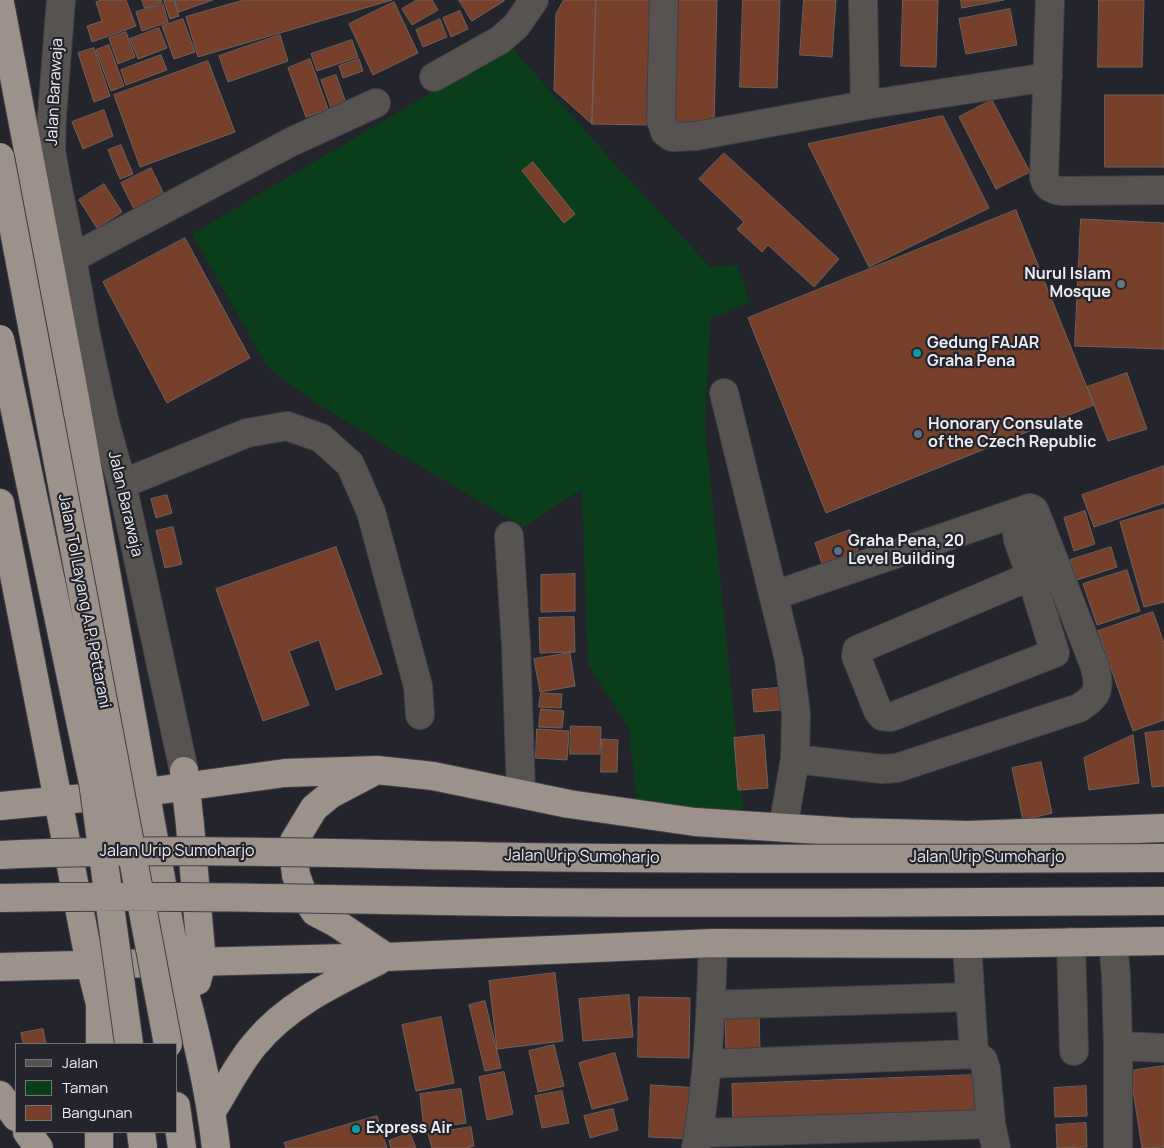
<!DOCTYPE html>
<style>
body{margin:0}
#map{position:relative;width:1164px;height:1148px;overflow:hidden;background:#24242c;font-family:Manrope,sans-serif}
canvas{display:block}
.legend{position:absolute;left:15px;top:1043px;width:162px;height:90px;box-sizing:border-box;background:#24242c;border:1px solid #74747b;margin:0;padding:6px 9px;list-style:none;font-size:15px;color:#ebebf1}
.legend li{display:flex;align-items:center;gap:10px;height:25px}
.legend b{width:25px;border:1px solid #74747b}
</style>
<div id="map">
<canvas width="1164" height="1148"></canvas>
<ul class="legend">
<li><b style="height:6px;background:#575350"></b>Jalan</li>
<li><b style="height:14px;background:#0a3e1b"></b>Taman</li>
<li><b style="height:14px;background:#76402a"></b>Bangunan</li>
</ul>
</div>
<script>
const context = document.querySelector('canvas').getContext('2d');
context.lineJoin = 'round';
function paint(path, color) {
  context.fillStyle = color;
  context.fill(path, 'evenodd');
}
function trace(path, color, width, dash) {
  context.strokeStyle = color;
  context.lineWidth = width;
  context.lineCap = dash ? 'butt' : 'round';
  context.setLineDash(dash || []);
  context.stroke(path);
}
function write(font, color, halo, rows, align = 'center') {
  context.font = font + ' Manrope,sans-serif';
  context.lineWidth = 4.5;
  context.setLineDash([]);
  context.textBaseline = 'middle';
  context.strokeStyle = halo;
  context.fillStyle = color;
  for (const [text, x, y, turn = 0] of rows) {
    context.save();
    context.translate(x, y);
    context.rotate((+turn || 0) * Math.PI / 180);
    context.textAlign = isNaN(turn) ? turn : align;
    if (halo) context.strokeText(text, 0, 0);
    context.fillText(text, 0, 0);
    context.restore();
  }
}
paint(new Path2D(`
 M510,46L604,152L710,267L737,265L750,302L710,319L705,429L744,816L637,803L629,729L588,665L582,489L523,527L391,449L313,401L268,368L192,234Z`), '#0a3e1b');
const building = new Path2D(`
 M103,0H126L136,26L92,42L87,26L102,21L96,2Z
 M142,0H161L162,2L145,8Z
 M168,0H174L179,16L170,19L164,1Z
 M175,0H213L179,12Z
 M244,0H392L198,57L186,17Z
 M417,0H432L438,10L412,25L402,9Z
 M459,0H504V1L472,21Z
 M564,0H596L592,124L554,90L556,14Z
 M596,0H657L653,125L592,124Z
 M670,0H717L714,124L668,123Z
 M743,0H780L777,88L740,87Z
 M804,0H836L832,57L800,55Z
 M903,0H938L936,67L901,66Z
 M961,0H1004L962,8Z
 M1099,0H1144L1142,67H1098Z
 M394,2L418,53L373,75L349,24Z
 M163,4L168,22L142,31L136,12Z
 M1010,9L1017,45L966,54L959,19Z
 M460,11L468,29L451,37L443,18Z
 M183,19L195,52L174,59L162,26Z
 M440,19L447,37L423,47L416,30Z
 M159,28L167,48L138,59L130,39Z
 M126,32L135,57L118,64L109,38Z
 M280,35L288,61L228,82L219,56Z
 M352,40L358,57L317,71L311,54Z
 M109,45L124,86L111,91L96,50Z
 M94,48L110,96L94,102L78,53Z
 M161,55L167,70L126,85L121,70Z
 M310,59L328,109L306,117L288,68Z
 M359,59L363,71L343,78L339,66Z
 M208,61L235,132L140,167L114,95Z
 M336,75L346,103L331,108L321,80Z
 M1105,95H1164V167H1105Z
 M992,100L1030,172L996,189L959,117Z
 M104,110L113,136L83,149L72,122Z
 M943,116L989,208L869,267L808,144Z
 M121,145L133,174L120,179L108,150Z
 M724,153L839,259L814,287L768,245L762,252L737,229L744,222L699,179Z
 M533,162L575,214L564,223L522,171Z
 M151,168L166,198L136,213L121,183Z
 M104,184L122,212L97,228L79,200Z
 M1016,210L1094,405L826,513L748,318Z
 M1081,219L1164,223V349L1075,346Z
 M185,238L250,358L167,403L103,282Z
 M1127,373L1147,429L1108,441L1087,387Z
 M1164,466V503L1094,527L1082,495Z
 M167,495L172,513L156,518L151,499Z
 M1164,509V602L1144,607L1120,522Z
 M1085,511L1095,544L1074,551L1064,518Z
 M173,527L182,564L165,568L156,531Z
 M850,530L861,558L824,570L815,543Z
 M336,547L382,674L336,690L319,640L289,651L309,705L263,721L216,589Z
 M1111,547L1117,567L1077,580L1070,560Z
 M1127,570L1140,611L1097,625L1083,584Z
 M575,574V611L541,612V575Z
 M1153,612L1164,643V720L1133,731L1098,631Z
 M574,617L575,652L540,653L539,618Z
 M570,653L575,686L540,692L534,659Z
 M790,687L792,709L754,712L752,690Z
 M541,693L562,694L561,708L539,707Z
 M541,709L564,711L562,728L539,727Z
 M571,726L601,727L600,754H570Z
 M537,729L569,731L567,760L536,758Z
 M1164,731V786L1152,787L1145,733Z
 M764,735L768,788L738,790L734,738Z
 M1133,735L1139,783L1089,790L1084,758Z
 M602,739L618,740L617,772H601Z
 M1041,762L1052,813L1023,820L1012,768Z
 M555,973L563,1041L497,1049L489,981Z
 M629,995L633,1037L583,1041L579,999Z
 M639,997L690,998L689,1058L638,1057Z
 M485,1001L501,1068L485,1071L469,1005Z
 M759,1012L760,1051L726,1052L725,1013Z
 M441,1017L454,1083L416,1091L402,1025Z
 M43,1029L46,1044H23L21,1033Z
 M554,1045L564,1086L538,1092L529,1051Z
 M615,1053L628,1100L592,1109L579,1063Z
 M1164,1066V1147L1142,1148L1130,1071Z
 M504,1072L513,1114L487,1120L479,1077Z
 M976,1075L977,1119L733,1128L732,1084Z
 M651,1085L699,1088L697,1139L649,1137Z
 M1086,1086L1087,1116L1055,1117L1054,1088Z
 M461,1089L466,1123L424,1129L420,1094Z
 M562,1091L569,1123L542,1128L535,1096Z
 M613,1109L618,1130L590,1138L584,1116Z
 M377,1116L387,1148H286L284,1143Z
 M1086,1123L1087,1147L1057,1148L1056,1125Z
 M471,1127L474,1146L467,1148H432L428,1134Z
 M410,1133L416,1148H391L389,1141Z`);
paint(building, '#76402a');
trace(building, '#6d625d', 1);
const minor = new Path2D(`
 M61,0L52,115L51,150L55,174L72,258L86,336L105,423L122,484L184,771
 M664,0L661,120L665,132L672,137L696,136L865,105L1048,77
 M863,0L865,105
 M1050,0L1044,178C1047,188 1053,190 1062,191L1164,190
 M434,77L500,40L516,26L534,0
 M72,258L291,142L376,103
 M724,393L789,659L796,715L795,759L783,828
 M122,484L247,433L287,426L321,438L350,464L371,512L418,686L420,715
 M509,536L516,645L521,793
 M1031,576L857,650L856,656L878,711L882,716L891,717L1055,653L1031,576L1018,540L1017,532L1039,522
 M775,595L1030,508L1034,510L1039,522L1095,667C1100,689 1099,696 1079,708L897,768L882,769L795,759
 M1071,942L1074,1051
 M1113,942L1116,975L1118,1046L1164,1048
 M967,944L974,1054L983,1060L986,1069L991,1124L996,1148
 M711,1005L969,997
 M1118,1046V1148
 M707,1064L974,1054
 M699,1133L991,1124
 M696,1148C708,1081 711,1011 713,943`);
const highway = new Path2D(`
 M0,3L72,382L176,962C194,1023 209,1085 216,1148
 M0,503L90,964L100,1004V1044
 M184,771L190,825L202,962L197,981
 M371,773L331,794L314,808L294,841V859L296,875L302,892L315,912L336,923L386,957
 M0,806L146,792L285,773L377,770L433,776L569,804L695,822L850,832L968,835L1164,828
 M0,967L386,957L713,943L967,944L1164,941
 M0,1095L16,1117
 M176,1106L182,1148
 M212,1111C226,1089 238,1064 255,1044C287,1005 334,983 378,961
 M27,1132L39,1148
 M141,1132L143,1148
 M99,1148V1132`);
trace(minor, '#404048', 30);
trace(highway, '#404048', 30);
trace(minor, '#575350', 28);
trace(highway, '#9d928b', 28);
const highwayBridge = new Path2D(`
 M0,157L168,1044
 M0,339L93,782L129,1044
 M0,855C173,847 347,854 521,857C735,860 949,859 1164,858
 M0,898C174,894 347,900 521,902C735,904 949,902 1164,901`);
trace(highwayBridge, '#404048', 30, []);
trace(highwayBridge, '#9d928b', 28);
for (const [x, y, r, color] of [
 [1121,284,5,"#6b7280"],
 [917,353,5,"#0f9aa8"],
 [918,434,5,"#5c6f8a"],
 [838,551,5,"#5c6f8a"],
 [356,1129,5,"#0f9aa8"]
]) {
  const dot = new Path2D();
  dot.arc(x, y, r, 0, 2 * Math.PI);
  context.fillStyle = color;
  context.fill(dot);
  trace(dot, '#24242c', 2);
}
write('16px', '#ebebf1', '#24242c', [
 ["Jalan Barawaja",55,92,-87],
 ["Jalan Barawaja",125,504,77],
 ["Jalan Tol Layang A.P. Pettarani",84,601,79],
 ["Jalan Urip Sumoharjo",177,852],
 ["Jalan Urip Sumoharjo",582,857,1],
 ["Jalan Urip Sumoharjo",987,858]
]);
write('bold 16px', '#ebebf1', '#24242c', [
 ["Nurul Islam",1111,275,"right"],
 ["Mosque",1111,293,"right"],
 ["Gedung FAJAR",927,344],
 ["Graha Pena",927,362],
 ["Honorary Consulate",928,425],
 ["of the Czech Republic",928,443],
 ["Graha Pena, 20",848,542],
 ["Level Building",848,560],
 ["Express Air",366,1129]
], 'left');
</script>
